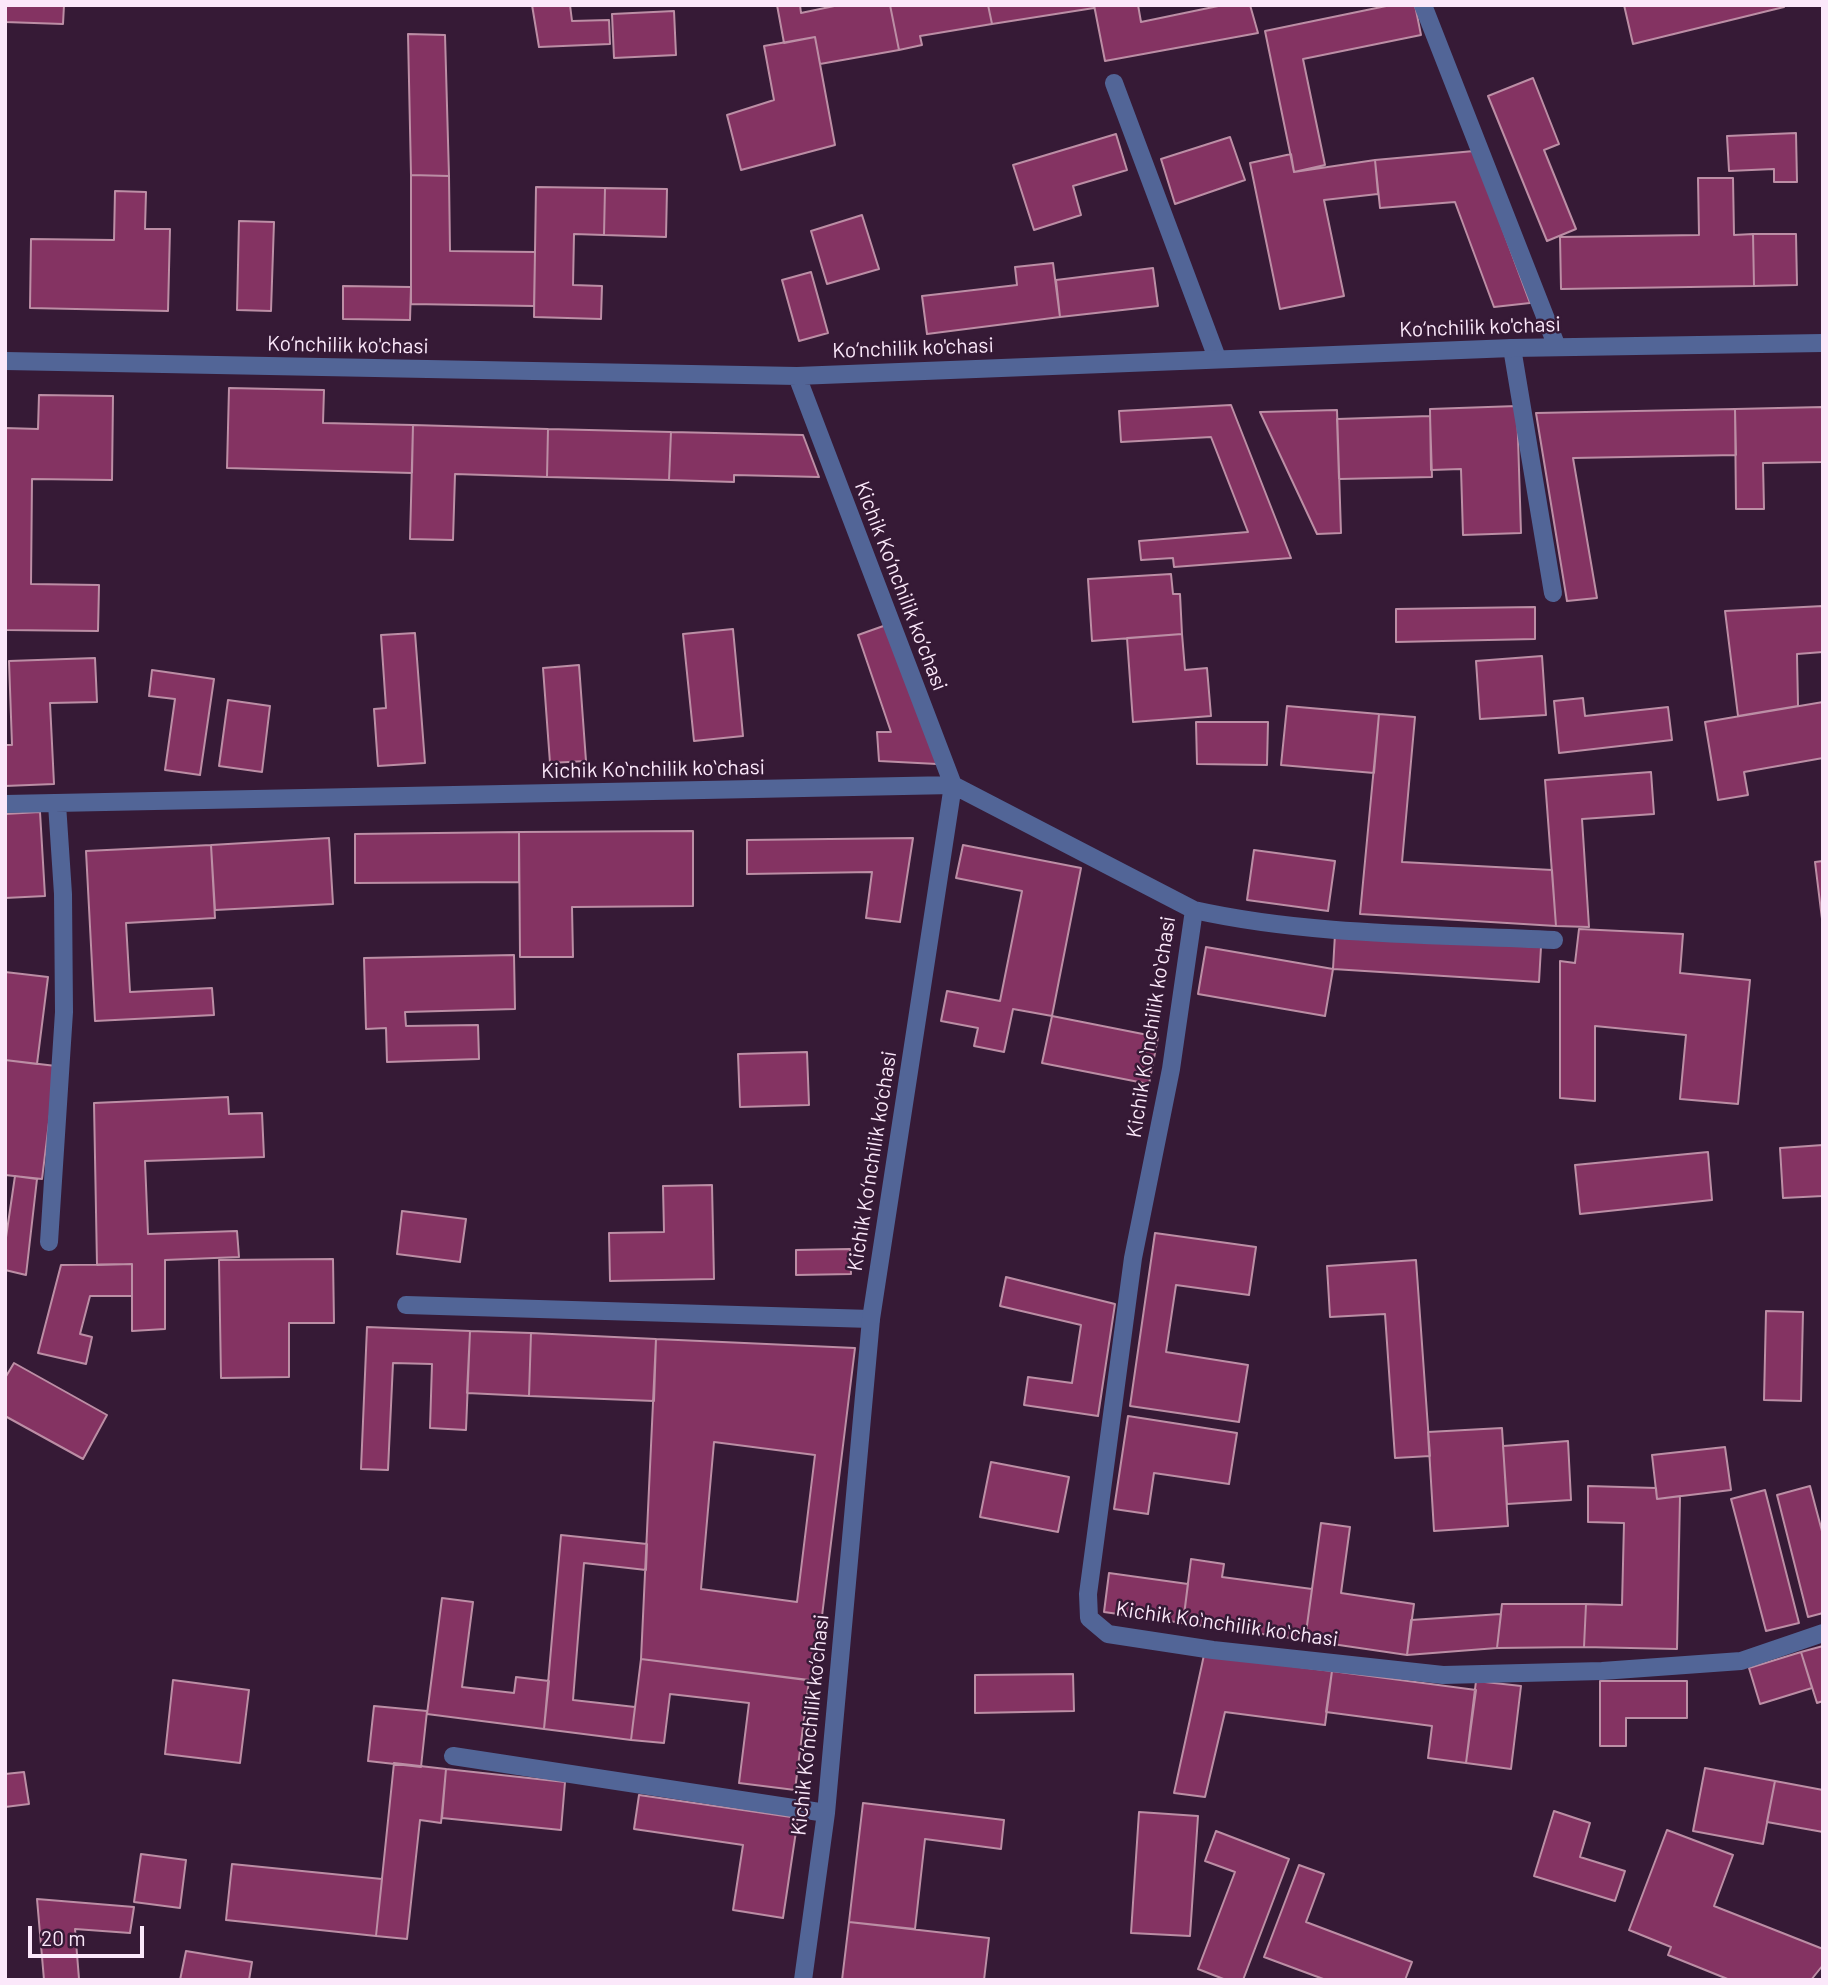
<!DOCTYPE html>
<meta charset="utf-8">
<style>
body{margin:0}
#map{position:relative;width:1828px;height:1985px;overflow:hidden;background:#361a36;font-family:Barlow,sans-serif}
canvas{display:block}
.frame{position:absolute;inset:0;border:7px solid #fbe8fa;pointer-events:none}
.scale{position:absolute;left:28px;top:1926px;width:116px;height:32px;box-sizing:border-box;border:4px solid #fbe8fa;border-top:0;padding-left:9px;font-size:21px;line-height:24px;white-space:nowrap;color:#fbe8fa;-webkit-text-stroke:5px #361a36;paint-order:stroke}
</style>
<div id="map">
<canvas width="1828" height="1985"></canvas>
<div class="frame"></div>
<div class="scale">20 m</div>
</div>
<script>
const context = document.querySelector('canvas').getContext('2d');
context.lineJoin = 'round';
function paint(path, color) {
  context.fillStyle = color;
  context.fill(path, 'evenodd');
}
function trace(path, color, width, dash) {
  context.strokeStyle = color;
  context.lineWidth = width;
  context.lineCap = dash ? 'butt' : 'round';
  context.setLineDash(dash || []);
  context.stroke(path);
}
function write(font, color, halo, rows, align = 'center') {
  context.font = font + ' Barlow,sans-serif';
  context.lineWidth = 5;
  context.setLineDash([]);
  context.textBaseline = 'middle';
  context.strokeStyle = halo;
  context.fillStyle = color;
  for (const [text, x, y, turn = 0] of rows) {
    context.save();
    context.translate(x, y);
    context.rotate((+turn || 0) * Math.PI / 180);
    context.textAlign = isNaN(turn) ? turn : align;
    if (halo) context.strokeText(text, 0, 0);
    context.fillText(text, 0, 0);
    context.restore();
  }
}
const building = new Path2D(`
 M5,5H64L63,24L5,22Z
 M532,5H570L572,21L609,20L610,44L539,47Z
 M777,5H800L801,13L839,5H890L899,50L820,64L815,37L784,43Z
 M890,5H988L992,24L920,36L922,45L899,50Z
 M988,5H1094V8L992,24Z
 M1094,5H1138L1141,22L1223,5H1250L1258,33L1105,61Z
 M1391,5H1415L1421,35L1303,59L1325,165L1294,172L1265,31Z
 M1624,5H1784V7L1633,44Z
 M674,11L676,55L614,58L612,14Z
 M408,34L445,35L449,176L411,175Z
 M815,37L835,145L741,170L727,115L774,100L764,46Z
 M1533,78L1559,144L1544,150L1576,229L1547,241L1488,96Z
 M1796,133L1797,182H1774V169L1729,171L1727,136Z
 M1116,134L1127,170L1073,186L1081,215L1034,230L1013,165Z
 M1230,137L1245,180L1175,204L1161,159Z
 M1474,151L1530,303L1494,307L1455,202L1380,208L1375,160Z
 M1291,154L1294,172L1375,160L1378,194L1324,200L1344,296L1280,309L1250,163Z
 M411,175L449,176L450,251L535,252L534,306L411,304Z
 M1698,178H1733L1734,235L1753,234L1754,286L1561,289L1560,237L1699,235Z
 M536,187L605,188L604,235L574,234L573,285L602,286L601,319L534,317Z
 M605,188L667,189L666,237L604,235Z
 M115,191L146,192L145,229H170L168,311L30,308L31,239L114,240Z
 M862,215L879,269L827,284L811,231Z
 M239,221L274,222L271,311L237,310Z
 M1753,234H1796L1797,285L1754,286Z
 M1053,263L1060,317L927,334L922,296L1017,285L1015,267Z
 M1153,268L1158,306L1060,317L1056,280Z
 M811,272L828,333L799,341L782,280Z
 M343,286L411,287L410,320L343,319Z
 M229,388L324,390L323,423L413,425L412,473L227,468Z
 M39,395L113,396L112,480L32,479L31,584L99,585L98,631L6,630L5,428L38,429Z
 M1231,405L1291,558L1174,567L1173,558L1141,560L1139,541L1248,532L1211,437L1121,442L1119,411Z
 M1517,406L1521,533L1463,535L1461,469L1431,470L1430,409Z
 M1823,407V462L1763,463L1764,509H1736L1735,409Z
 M1735,409L1736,455L1573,458L1597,598L1567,601L1536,413Z
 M1337,410L1341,533L1317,534L1260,412Z
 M1430,416L1432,477L1339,479L1337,419Z
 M413,425L548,429L547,477L455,474L453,540L410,539Z
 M548,429L671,432L669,480L547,477Z
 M671,432L803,435L819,477L734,475V482L669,480Z
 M1171,574L1173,594H1180L1182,634L1092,641L1088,579Z
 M1823,606V652L1797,654L1798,706L1738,716L1725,611Z
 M1535,607V639L1396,642V609Z
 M889,624L937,764L879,761L877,732H891L858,635Z
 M733,629L743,736L694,741L683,634Z
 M415,633L425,763L378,766L374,709L386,708L381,635Z
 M1182,634L1185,670L1207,668L1211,716L1133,722L1127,638Z
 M1542,656L1546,715L1480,719L1476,661Z
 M95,658L97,702L50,703L54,784L5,786V745H12L9,661Z
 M579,665L586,761L550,763L543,668Z
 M152,670L214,679L200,775L165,770L175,699L149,696Z
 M1583,698L1585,716L1668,707L1672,740L1559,753L1554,701Z
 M228,700L270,706L262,772L219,766Z
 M1823,702V758L1744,772L1748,795L1718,800L1705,722Z
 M1287,706L1379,714L1374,773L1281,765Z
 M1379,714L1415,717L1402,862L1552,870L1556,926L1360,914Z
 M1196,722H1268L1267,765L1197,764Z
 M1651,772L1654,814L1582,819L1589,927L1556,926L1545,780Z
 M40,812L45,896L5,898V814Z
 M693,831V906L572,907L573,957H520L519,832Z
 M519,832V882L355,883V834Z
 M329,838L333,904L215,910L211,845Z
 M913,838L900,922L866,918L872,872L747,874V840Z
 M211,845L215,918L126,923L130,992L212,988L214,1015L95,1021L86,851Z
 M963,845L1081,868L1052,1016L1013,1009L1004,1052L974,1046L978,1028L941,1021L947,991L1000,1001L1022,891L956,878Z
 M1254,850L1335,861L1328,911L1247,900Z
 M1823,861V919H1822L1815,862Z
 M1579,929L1683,934L1680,973L1750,980L1738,1104L1680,1099L1686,1035L1595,1026V1101L1560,1098V961L1575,963Z
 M1335,934L1541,947L1539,982L1333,969Z
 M1206,947L1333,969L1325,1016L1198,994Z
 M514,955L515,1009L405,1012L406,1026L478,1025L479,1059L387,1062L386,1028L366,1029L364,958Z
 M5,972L48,977L37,1064L5,1060Z
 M1052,1016L1158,1037L1149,1084L1042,1063Z
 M807,1052L809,1105L740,1107L738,1054Z
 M5,1060L56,1066L42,1179L5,1175Z
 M228,1097L229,1114L262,1113L264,1157L145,1161L148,1234L237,1231L239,1257L165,1260V1329L132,1331V1264L97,1265L94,1103Z
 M1823,1145V1196L1783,1198L1780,1148Z
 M1708,1152L1712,1200L1580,1214L1575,1165Z
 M15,1176L37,1179L26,1275L5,1270V1244Z
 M712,1185L714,1279L610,1281L609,1233L664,1232L663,1186Z
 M402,1211L466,1219L460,1262L397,1254Z
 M1155,1233L1256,1247L1249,1295L1176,1285L1166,1352L1248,1365L1239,1422L1130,1406Z
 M850,1249L851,1274L796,1275V1250Z
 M333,1259L334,1323H289V1377L221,1378L219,1260Z
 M1416,1260L1430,1456L1395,1458L1385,1314L1330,1317L1327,1266Z
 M132,1264V1296H90L80,1334L92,1337L86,1364L38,1353L61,1265Z
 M1006,1277L1115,1304L1098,1416L1024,1405L1028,1377L1072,1383L1081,1325L1000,1306Z
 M1766,1311L1803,1312L1801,1401L1764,1400Z
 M367,1327L470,1331L466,1430L430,1428L432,1364L393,1363L388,1470L361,1469Z
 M470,1331L531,1333L529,1396L467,1393Z
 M531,1333L656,1339L654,1401L529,1396Z
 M656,1339L855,1348L814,1681L641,1659ZM714,1442L815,1455L797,1602L701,1589Z
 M14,1363L107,1415L83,1459L5,1416V1378Z
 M1128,1416L1237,1433L1229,1484L1154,1473L1148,1514L1114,1509Z
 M1502,1428L1508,1526L1434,1531L1428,1432Z
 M1568,1441L1571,1500L1507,1504L1503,1446Z
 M1725,1447L1731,1490L1657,1499L1652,1455Z
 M991,1462L1069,1477L1058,1532L980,1517Z
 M1588,1486L1656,1488L1657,1499L1680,1496L1677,1649L1584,1647L1586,1604L1622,1605L1624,1523L1588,1522Z
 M1810,1486L1823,1535V1613L1808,1617L1777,1495Z
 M1765,1490L1799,1623L1766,1631L1731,1499Z
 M1321,1523L1350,1527L1341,1593L1414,1604L1407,1655L1305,1640Z
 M561,1535L647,1544L646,1570L584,1563L573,1700L635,1707L631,1740L544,1729Z
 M1191,1559L1224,1564L1222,1577L1312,1589L1305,1640L1183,1623Z
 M1109,1573L1188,1584L1183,1623L1104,1612Z
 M442,1598L473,1602L462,1687L514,1693L516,1677L549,1681L544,1729L427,1714Z
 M1502,1604H1586L1584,1647L1497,1648Z
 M1501,1614L1497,1648L1407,1655L1411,1620Z
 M1823,1646V1701L1817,1703L1801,1652Z
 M1801,1652L1812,1688L1760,1704L1749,1668Z
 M1204,1655L1332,1671L1325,1725L1225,1712L1205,1797L1174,1793Z
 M641,1659L809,1680L795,1790L739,1783L749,1703L670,1694L664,1743L631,1740Z
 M1332,1671L1476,1690L1466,1763L1428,1758L1432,1726L1326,1712Z
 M1073,1674L1074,1711L975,1713V1675Z
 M173,1680L249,1690L240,1763L165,1754Z
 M1476,1681L1521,1686L1511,1769L1466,1763Z
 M1600,1681H1687V1718H1626V1746H1600Z
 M374,1706L427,1711L421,1767L368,1761Z
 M394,1763L446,1769L441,1823L420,1820L407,1939L376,1936Z
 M1705,1768L1775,1781L1763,1844L1693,1831Z
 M446,1769L565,1782L561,1830L442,1818Z
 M24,1772L29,1804L5,1807V1774Z
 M1775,1781L1823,1790V1832L1767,1822Z
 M639,1795L798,1818L783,1918L733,1910L743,1845L634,1829Z
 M863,1803L1004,1820L1001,1849L925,1839L915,1929L849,1922Z
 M1554,1811L1590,1823L1580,1857L1625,1871L1615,1901L1534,1876Z
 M1139,1812L1198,1816L1190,1936L1131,1933Z
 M1667,1830L1733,1855L1714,1906L1823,1949V1965L1811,1980H1730L1668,1955L1671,1947L1629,1930Z
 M1216,1831L1289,1859L1243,1980H1226L1198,1969L1235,1872L1205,1861Z
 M141,1854L186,1860L180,1908L134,1902Z
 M232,1864L382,1879L376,1936L226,1920Z
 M1299,1865L1324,1874L1306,1922L1412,1962L1405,1980H1326L1264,1957Z
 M37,1899L134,1907L130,1933L75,1929L79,1979L44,1980Z
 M849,1922L989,1938L984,1980H842Z
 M186,1951L252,1962L249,1980H180Z`);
paint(building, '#843362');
trace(building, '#bc8ea5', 2);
trace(new Path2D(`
 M1114,83L1217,358
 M1512,348L1553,593
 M406,1305L871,1319`), '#526597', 18);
trace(new Path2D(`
 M1423,5L1557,347
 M5,361L797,376L1512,348L1823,343
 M797,376L953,785L871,1319L826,1813L803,1980
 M5,804L953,785L1194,910L1171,1069L1133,1258L1088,1594L1089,1618L1108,1634L1213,1650L1443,1675L1602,1671L1741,1661L1823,1633
 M1194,910C1311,936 1435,934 1554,940
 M49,1242L64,1012L63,894L57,804
 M453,1756L826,1813`), '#526597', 18);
write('21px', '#fbe8fa', '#361a36', [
 ["Ko‘nchilik ko'chasi",1480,327,-2],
 ["Ko‘nchilik ko'chasi",348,345,1],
 ["Ko‘nchilik ko'chasi",913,348,-2],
 ["Kichik Ko‘nchilik ko‘chasi",901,586,69],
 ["Kichik Koʻnchilik koʻchasi",653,769,-1],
 ["Kichik Koʻnchilik koʻchasi",1151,1027,-81],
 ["Kichik Ko‘nchilik ko‘chasi",872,1161,-81],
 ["Kichik Koʻnchilik koʻchasi",1227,1624,8],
 ["Kichik Ko‘nchilik ko‘chasi",810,1725,-84]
]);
</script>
